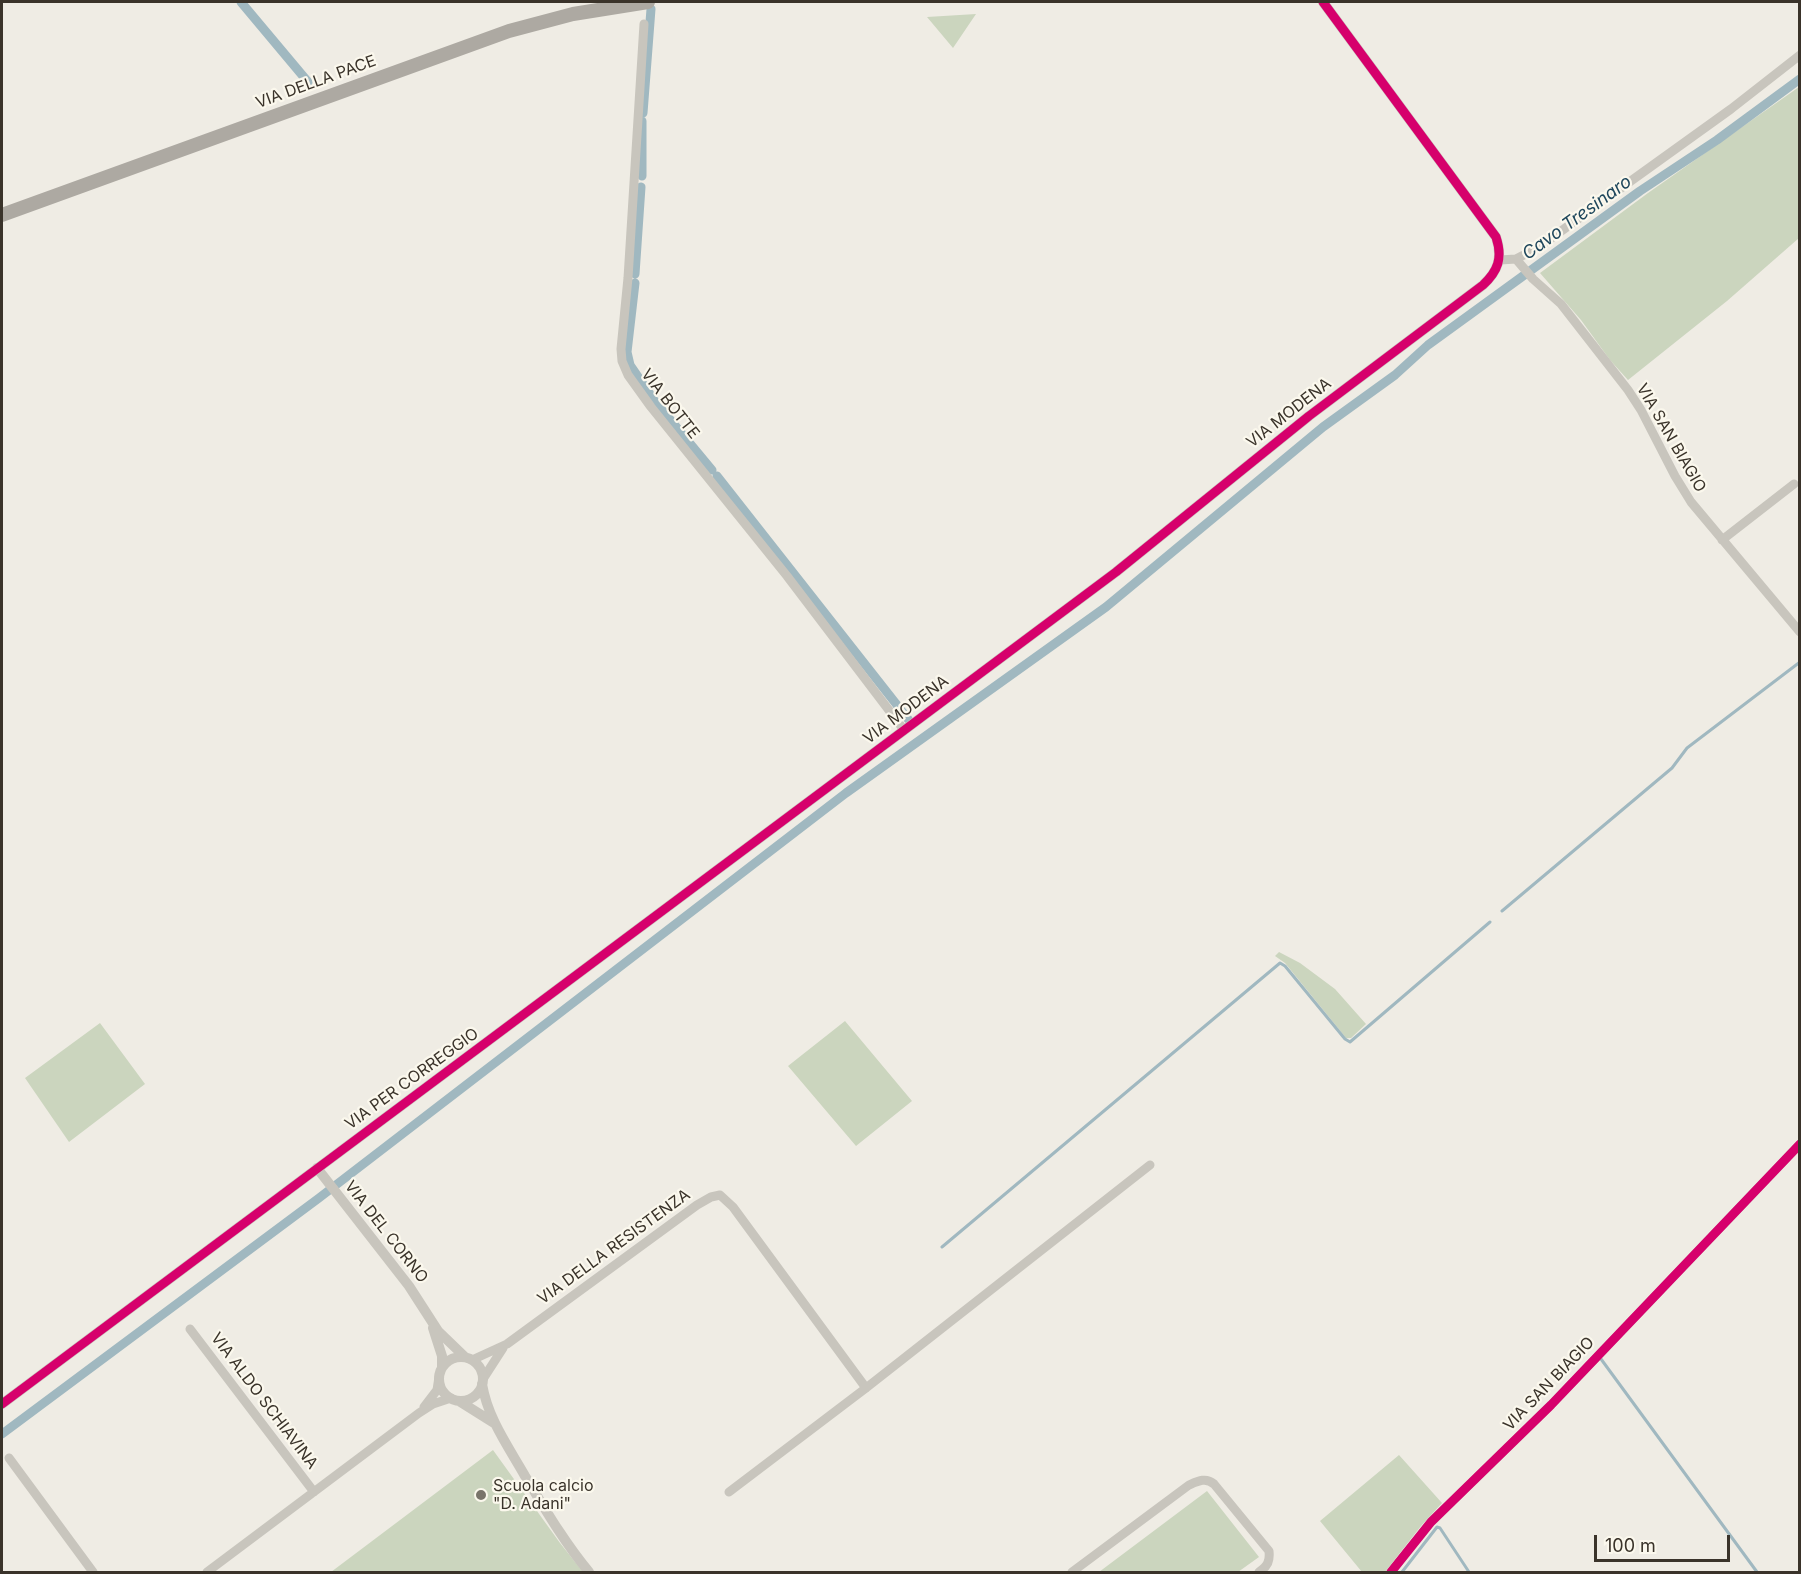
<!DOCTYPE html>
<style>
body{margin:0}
#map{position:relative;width:1801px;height:1574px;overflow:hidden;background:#efece4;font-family:Inter,sans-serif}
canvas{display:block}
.frame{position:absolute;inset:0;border:3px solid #3a332a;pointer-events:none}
.scale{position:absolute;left:1594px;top:1535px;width:136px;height:27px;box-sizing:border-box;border:3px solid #3a332a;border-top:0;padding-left:8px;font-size:18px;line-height:21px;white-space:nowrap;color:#3a332a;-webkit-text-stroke:4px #fbf8ed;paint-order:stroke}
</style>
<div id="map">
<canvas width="1801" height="1574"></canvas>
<div class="frame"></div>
<div class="scale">100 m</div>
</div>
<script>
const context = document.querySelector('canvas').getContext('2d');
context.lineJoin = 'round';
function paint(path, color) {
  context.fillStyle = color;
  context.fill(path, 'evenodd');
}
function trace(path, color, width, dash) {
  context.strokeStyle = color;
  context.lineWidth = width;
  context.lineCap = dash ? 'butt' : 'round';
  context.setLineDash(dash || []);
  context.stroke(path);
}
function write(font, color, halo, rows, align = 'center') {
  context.font = font + ' Inter,sans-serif';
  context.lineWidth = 4.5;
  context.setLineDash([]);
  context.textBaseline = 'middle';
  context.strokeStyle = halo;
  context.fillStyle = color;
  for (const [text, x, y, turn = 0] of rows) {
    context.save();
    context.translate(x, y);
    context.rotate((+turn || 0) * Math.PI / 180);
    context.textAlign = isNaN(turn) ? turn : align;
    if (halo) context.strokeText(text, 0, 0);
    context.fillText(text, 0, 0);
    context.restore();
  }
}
paint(new Path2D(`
 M976,14L953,48L927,17Z
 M1799,87V238L1727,301L1628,380L1610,360L1581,320L1540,273L1648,193Z
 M1279,952L1300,963L1335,989L1366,1024L1351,1038H1346L1285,963L1275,956Z
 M845,1021L912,1101L856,1146L788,1066Z
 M100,1023L145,1084L69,1142L25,1078Z
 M493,1450L560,1543L583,1572H331Z
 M1399,1455L1442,1503L1421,1526L1385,1572H1362L1320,1521Z
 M1207,1491L1259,1557L1238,1572H1099Z`), '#cbd5be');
trace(new Path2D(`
 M1502,911L1672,768L1687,748L1800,662
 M942,1247L1280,963L1285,966L1345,1039L1350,1042L1490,922
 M1601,1359L1757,1572
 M1402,1572L1437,1527L1440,1528L1469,1572`), '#a0b8c0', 3);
trace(new Path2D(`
 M241,2L308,82
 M643,113L651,9
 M642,176V121
 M635,274L641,187
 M635,283L627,352L630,365L654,400L712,470
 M717,476L908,719
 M2,1434L319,1198L846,793L1106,607L1323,427L1395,375L1428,345L1640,191L1717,140L1800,79`), '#a0b8c0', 9);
trace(new Path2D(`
 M644,24L628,278L621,349L622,361L628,375L651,407L787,576L904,730
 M1516,259L1533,279L1561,304L1628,390L1641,410L1675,476L1691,502L1800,632
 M1500,260L1516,259L1539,247L1731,109L1800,55
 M1722,540L1794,484
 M190,1329L314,1492
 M472,1360L507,1344L697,1205L711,1197L720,1195L733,1207L866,1388
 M483,1379L503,1348
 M424,1407L437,1390L439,1377
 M9,1458L93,1572
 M729,1492L866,1388L1150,1165
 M207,1572L419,1413L433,1404L451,1398
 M1072,1572L1189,1485C1198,1481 1206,1477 1214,1484L1269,1551C1270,1561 1268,1566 1259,1572
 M1391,1572L1431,1522L1551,1405L1800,1144`), '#c8c5bd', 9);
trace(new Path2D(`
 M317,1168L409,1286L438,1331L465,1357
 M433,1328L442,1356V1367
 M439 1379a22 22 0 1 1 44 0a22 22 0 1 1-44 0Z
 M482,1384C488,1419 508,1446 525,1476C545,1509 564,1542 589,1572
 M459,1401L494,1423
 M2,1404L1116,572L1309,416L1483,285C1498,271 1503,258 1496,237L1323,2`), '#c8c5bd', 10);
trace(new Path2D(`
 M2,215L509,31L573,14L648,2`), '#ada9a2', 14);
trace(new Path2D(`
 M2,1404L1116,572L1309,416L1483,285C1498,271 1503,258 1496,237L1323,2
 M1391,1572L1431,1522L1551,1405L1800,1144`), '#d6006c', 9);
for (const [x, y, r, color] of [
 [481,1495,6,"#79746b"]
]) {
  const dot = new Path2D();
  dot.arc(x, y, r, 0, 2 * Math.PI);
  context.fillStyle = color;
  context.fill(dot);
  trace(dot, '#fbf8ed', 2);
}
write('16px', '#3a332a', '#fbf8ed', [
 ["VIA DELLA PACE",316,82,-20],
 ["VIA BOTTE",670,404,52],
 ["VIA MODENA",1289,413,-38],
 ["VIA SAN BIAGIO",1671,438,60],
 ["VIA MODENA",906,710,-37],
 ["VIA PER CORREGGIO",412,1079,-36],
 ["VIA DEL CORNO",386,1232,52],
 ["VIA DELLA RESISTENZA",614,1247,-36],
 ["VIA SAN BIAGIO",1549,1384,-46],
 ["VIA ALDO SCHIAVINA",264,1401,53]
]);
write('16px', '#3a332a', '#fbf8ed', [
 ["Scuola calcio",493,1486],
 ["\"D. Adani\"",493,1504]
], 'left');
write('italic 18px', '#1f475c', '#fbf8ed', [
 ["Cavo Tresinaro",1577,218,-36]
]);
</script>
